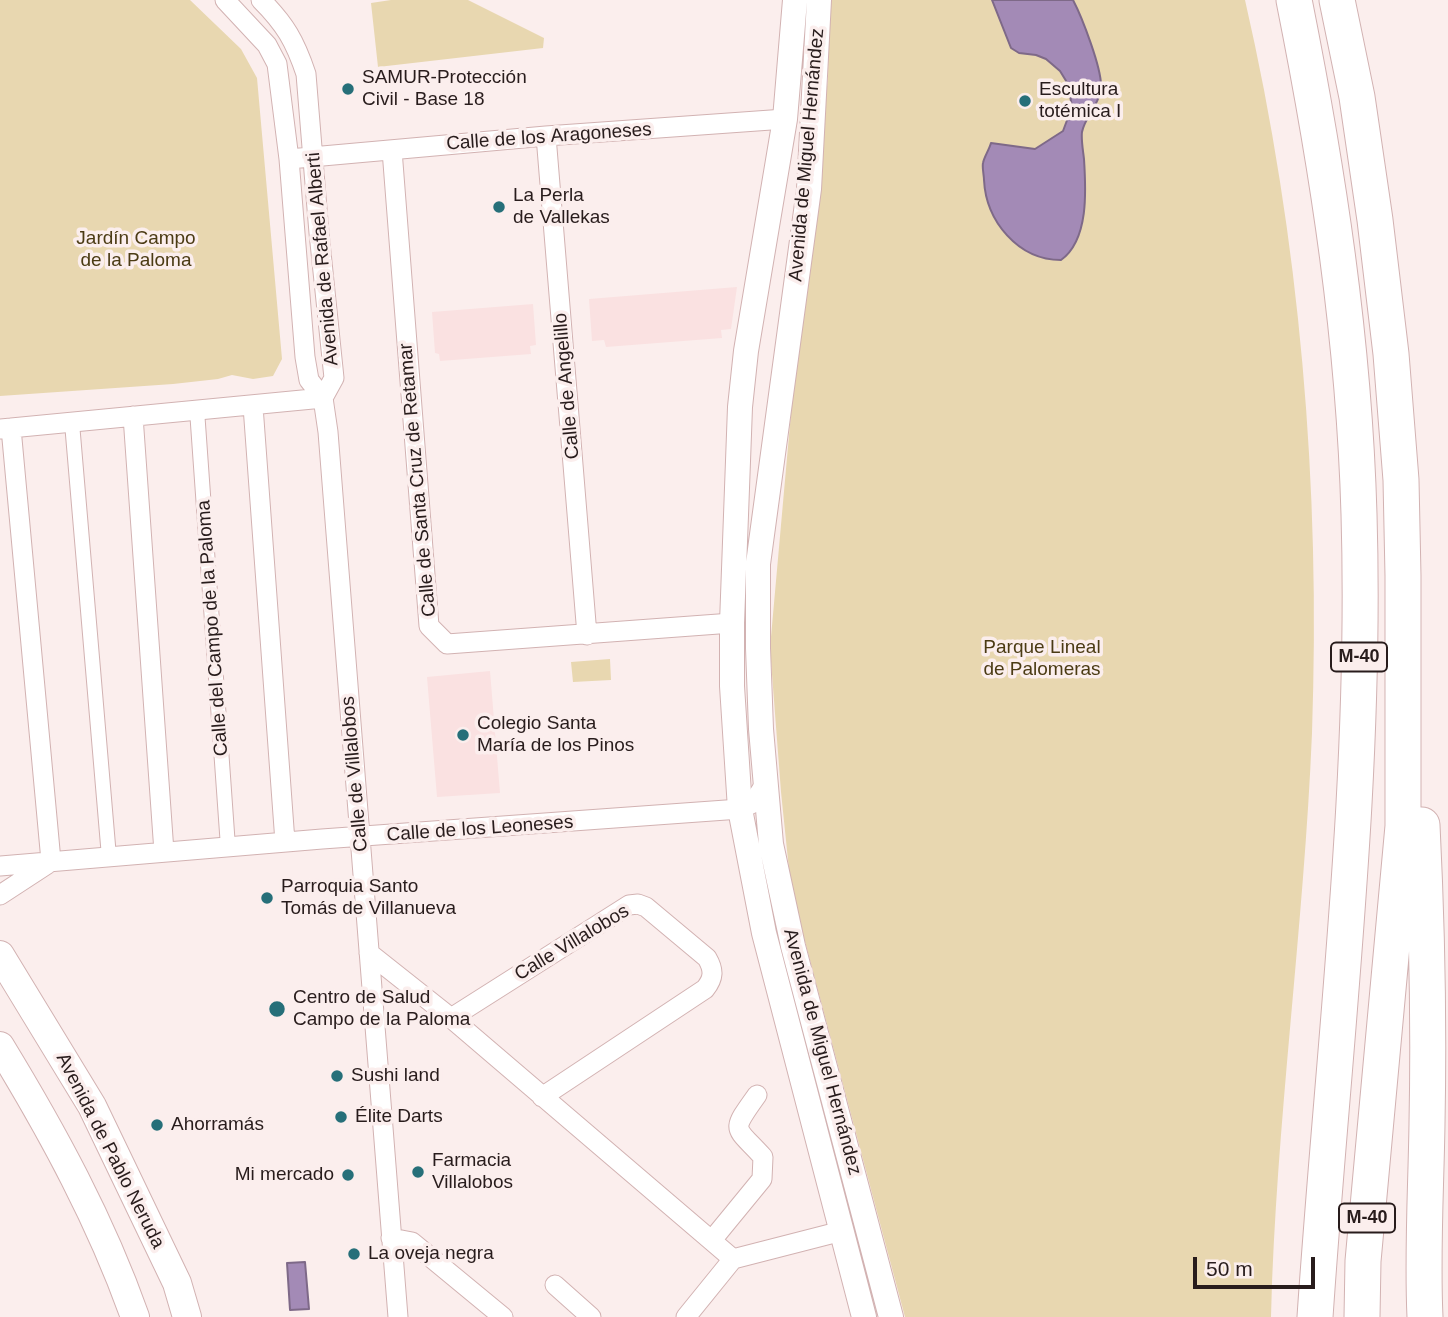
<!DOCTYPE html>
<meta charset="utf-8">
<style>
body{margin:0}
#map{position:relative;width:1448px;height:1317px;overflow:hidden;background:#fbeeed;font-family:Arial,sans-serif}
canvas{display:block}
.scale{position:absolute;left:1193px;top:1257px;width:122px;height:32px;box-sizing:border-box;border:4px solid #281c1c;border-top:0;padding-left:9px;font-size:21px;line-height:24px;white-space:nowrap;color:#281c1c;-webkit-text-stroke:5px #fbeeed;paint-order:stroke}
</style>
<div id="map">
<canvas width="1448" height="1317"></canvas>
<div class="scale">50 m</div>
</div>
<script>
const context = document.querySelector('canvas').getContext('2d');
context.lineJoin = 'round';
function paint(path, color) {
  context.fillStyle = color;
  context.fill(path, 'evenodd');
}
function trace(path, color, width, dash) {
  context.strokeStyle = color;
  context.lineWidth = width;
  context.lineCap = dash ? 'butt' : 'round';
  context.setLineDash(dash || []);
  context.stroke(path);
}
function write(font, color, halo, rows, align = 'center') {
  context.font = font + ' Arial,sans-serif';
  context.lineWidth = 7;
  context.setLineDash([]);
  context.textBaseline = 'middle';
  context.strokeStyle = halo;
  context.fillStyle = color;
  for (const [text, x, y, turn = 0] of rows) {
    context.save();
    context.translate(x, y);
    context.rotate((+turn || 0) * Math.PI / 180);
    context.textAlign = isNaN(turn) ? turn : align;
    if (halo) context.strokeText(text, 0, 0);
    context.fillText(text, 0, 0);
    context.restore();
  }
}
paint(new Path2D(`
 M737,287L731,329L721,330L722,338L606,347L604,340L592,341L589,299Z
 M533,304L536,345L530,346L531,354L440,361L439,354L435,353L432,312Z
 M490,671L500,793L437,797L427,677Z`), '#fae1e1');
paint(new Path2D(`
 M0,0H190L241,49L257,78L282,359L273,376L253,379L232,375L218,379L173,384L0,396Z
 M391,0H468L544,38L543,48L378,67L371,3Z
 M829,0H1245C1300,239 1321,488 1312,733C1304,928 1276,1122 1271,1317H905L791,889L781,792L770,648L796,357L828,78Z
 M610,659L611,680L573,682L571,662Z`), '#e8d7b0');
const water = new Path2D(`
 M992,0H1073C1082,17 1102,69 1101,87C1100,104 1085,116 1082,132C1081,140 1083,150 1084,159C1086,190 1089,240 1061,260C1018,260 986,221 984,180C984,175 982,168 983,163C984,157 989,150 991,143L1035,149L1063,131L1072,107L1068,84L1060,71L1046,59L1036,55L1019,53L1011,48Z
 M305,1262L309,1309L290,1310L287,1263Z`);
paint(water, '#a38ab6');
trace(water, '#7e6988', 2);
const pedestrian = new Path2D(`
 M197,410L228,847
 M72,423L109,857`);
const minor = new Path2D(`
 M225,0L267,45L277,64L289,159L305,357L309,380L323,398L328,432L398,1317
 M261,0C285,24 295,41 306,74L319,233L334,378L323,398
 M546,136L587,635
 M392,150L429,626L447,644L732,623
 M289,159L546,136L785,119
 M253,406L285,842
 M133,416L164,852
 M11,428L51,861
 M0,429L323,398
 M0,866L322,839L740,809L753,803L765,784
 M0,895L49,863
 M369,953L451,1018L733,1259L686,1317
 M451,1018L629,905L638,904L646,907L707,958C714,970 714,978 705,989L542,1097
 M391,1238L412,1242L503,1317
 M712,1240L762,1179L763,1157C734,1125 730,1133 757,1095
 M733,1259L842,1231
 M555,1285L591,1317`);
const tertiary = new Path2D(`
 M795,0L785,119L746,351L740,407L732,623V686L740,809L764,933L864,1317
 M819,0L809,189L758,564V648L761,729L771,844L793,946L891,1317`);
const secondary = new Path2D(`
 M0,955L92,1106L177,1283L187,1317
 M0,1046C53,1133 101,1221 135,1317`);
const motorway = new Path2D(`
 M1294,0C1328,170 1354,340 1359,514C1367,782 1333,1050 1315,1317
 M1337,0L1357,97L1375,220L1391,354L1401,480L1403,576V826L1363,1261L1362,1317
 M1422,825C1427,925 1429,1024 1427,1124C1426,1189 1422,1253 1425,1317`);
trace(pedestrian, '#d2b2b2', 16);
trace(minor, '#d2b2b2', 21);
trace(tertiary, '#d2b2b2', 26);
trace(secondary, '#d2b2b2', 30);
trace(motorway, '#d2b2b2', 37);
trace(pedestrian, '#fff', 14);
trace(minor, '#fff', 19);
trace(tertiary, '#fff', 24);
trace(secondary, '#fff', 28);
trace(motorway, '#fff', 35);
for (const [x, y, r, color] of [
 [348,89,7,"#266f79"],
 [1025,101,7,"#266f79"],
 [499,207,7,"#266f79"],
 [463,735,7,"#266f79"],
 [267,898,7,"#266f79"],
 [277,1009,9,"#266f79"],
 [337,1076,7,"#266f79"],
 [341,1117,7,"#266f79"],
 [157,1125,7,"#266f79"],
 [418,1172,7,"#266f79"],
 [348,1175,7,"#266f79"],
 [354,1254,7,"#266f79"]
]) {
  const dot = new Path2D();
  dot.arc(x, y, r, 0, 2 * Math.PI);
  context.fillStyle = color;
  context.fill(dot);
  trace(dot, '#fbeeed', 2.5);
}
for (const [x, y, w] of [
 [1359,657,56],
 [1367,1218,56]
]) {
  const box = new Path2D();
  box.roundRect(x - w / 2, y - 14.5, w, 29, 5);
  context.fillStyle = '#fbeeed';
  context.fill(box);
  trace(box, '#281c1c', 2);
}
write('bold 18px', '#281c1c', null, [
 ["M-40",1359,657],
 ["M-40",1367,1218]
]);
write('19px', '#281c1c', '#fbeeed', [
 ["SAMUR-Protección",362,78],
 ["Civil - Base 18",362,100],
 ["Escultura",1039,90],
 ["totémica I",1039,112],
 ["La Perla",513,196],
 ["de Vallekas",513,218],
 ["Colegio Santa",477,724],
 ["María de los Pinos",477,746],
 ["Parroquia Santo",281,887],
 ["Tomás de Villanueva",281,909],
 ["Centro de Salud",293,998],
 ["Campo de la Paloma",293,1020],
 ["Sushi land",351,1076],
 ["Élite Darts",355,1117],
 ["Ahorramás",171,1125],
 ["Farmacia",432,1161],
 ["Villalobos",432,1183],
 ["Mi mercado",334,1175,"right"],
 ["La oveja negra",368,1254]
], 'left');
write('19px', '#281c1c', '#fbeeed', [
 ["Calle de los Aragoneses",549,137,-4],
 ["Avenida de Miguel Hernández",807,155,-85],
 ["Avenida de Rafael Alberti",323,259,-95],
 ["Calle de Angelillo",567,386,-95],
 ["Calle de Santa Cruz de Retamar",418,480,-95],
 ["Calle del Campo de la Paloma",213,628,-94],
 ["Calle de Villalobos",355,774,-95],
 ["Calle de los Leoneses",480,829,-4],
 ["Calle Villalobos",572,943,-31],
 ["Avenida de Miguel Hernández",822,1052,75],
 ["Avenida de Pablo Neruda",110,1151,63]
]);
write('19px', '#4b3b14', '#fbeeed', [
 ["Jardín Campo",136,239],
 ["de la Paloma",136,261],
 ["Parque Lineal",1042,648],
 ["de Palomeras",1042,670]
]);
</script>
